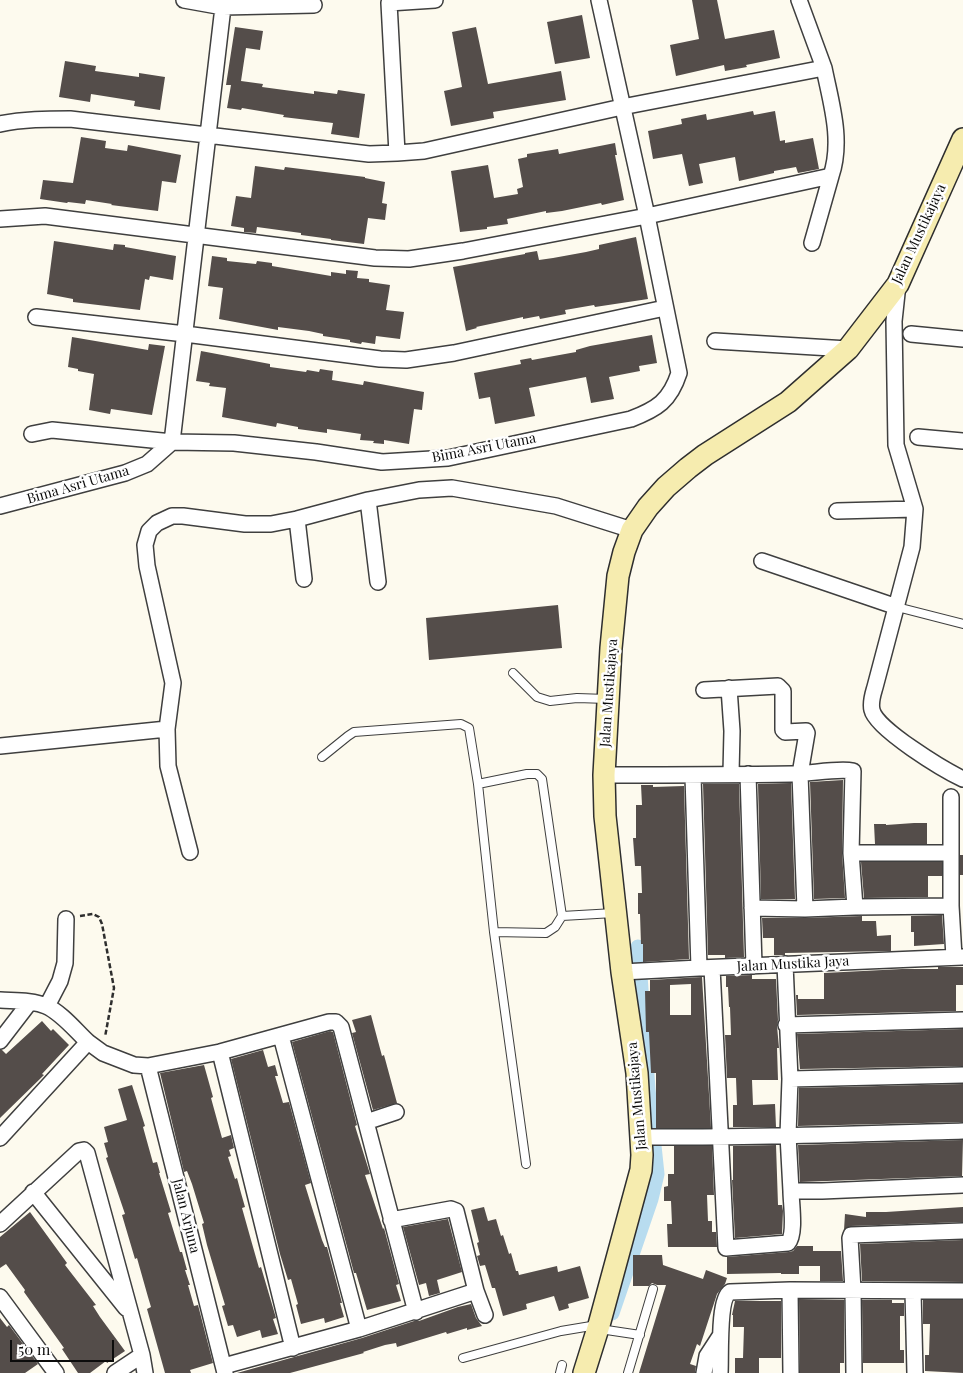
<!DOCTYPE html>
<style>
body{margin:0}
#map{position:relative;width:963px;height:1373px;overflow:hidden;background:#fdfaee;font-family:"Playfair Display",serif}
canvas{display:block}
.scale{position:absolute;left:10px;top:1340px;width:104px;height:22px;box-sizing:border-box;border:2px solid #0c0c0c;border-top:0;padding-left:6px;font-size:15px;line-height:18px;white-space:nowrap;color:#0c0c0c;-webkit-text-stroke:4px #fff;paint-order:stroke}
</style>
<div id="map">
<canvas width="963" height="1373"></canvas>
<div class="scale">50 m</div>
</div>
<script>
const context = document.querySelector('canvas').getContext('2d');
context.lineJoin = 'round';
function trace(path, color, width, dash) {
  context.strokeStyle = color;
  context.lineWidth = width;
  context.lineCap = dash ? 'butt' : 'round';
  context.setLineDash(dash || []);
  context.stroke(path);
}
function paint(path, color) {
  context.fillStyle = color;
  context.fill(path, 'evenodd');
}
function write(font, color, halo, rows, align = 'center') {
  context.font = font + ' "Playfair Display",serif';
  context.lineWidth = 5;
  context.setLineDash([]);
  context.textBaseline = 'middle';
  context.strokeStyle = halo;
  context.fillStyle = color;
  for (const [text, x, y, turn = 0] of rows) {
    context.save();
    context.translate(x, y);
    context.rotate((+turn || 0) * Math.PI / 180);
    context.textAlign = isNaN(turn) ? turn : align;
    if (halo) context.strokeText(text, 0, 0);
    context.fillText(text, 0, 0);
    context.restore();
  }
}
trace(new Path2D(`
 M612,1313L651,1199L657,1174L648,1089L638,947`), '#b8dcef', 15);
paint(new Path2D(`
 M692,0H717L725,39L774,30L780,58L746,65L747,67L725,71L724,65L676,76L670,45L699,39Z
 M582,15L590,58L555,64L547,22Z
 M235,27L263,31L260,50L246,48L241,81L263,84L262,87L314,94V91L337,94L338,90L365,94L359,138L331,134L333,123L283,117L284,115L242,108L241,110L227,108L231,85H226Z
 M476,27L488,84L561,71L566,100L493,112L494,118L451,126L444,91L462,87L452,32Z
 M65,61L96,66L95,71L139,77V73L165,77L160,110L134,106L135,101L91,94L90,102L59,97Z
 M753,111L754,115L775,111L780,141L785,140V143L813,138L819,169L798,173L796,167L774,171V173L739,181L735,157L699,164L703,183L689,186L682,154L653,159L648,131L682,124L681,119L706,114L707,120Z
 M81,137L106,141L105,148L127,151L128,145L181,155L176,183L162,181L158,211L111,205L112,204L86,200L85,204L68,202L67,203L40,199L43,180L73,183Z
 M615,143L617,155H615L624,200L602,205L601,203L562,211L546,213V211L507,219L508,224L487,227V229L460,232L451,171L488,165L494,198L518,194L517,189L523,187L518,159L527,157V154L558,149L559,154Z
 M255,166L284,170L285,167L365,177V178L385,182L382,203L387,204L385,220L368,218L364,244L331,240V239L301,235V233L257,227L256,233L244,232V228L231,226L236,196L251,198Z
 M636,237L648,299L595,307L594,305L565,310L566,314L540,319L539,316L523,319V317L476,327L477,328L466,331L453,267L525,254V253L537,251L539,260L553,258L586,252L599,249V245Z
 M54,241L113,250L114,244L125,245V247L176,256L173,280L150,276L149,280L145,279L140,310L73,302V299L47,294Z
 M212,256L227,258V261L256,264L257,261L272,263V266L331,276V272L346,274V270L358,271L357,278L369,279V282L390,285L386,310L404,312L400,339L376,336L375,344L362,342L361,344L350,342V340L323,336V334L309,331L278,327V330L219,319L223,288L208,286Z
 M652,335L657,363L639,366L640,371L609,377L614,399L591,403L586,377L529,388L535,416L495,424L490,397L479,399L474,373L521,364L520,360L531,358L532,360L576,352V350L590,346Z
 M72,337L148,350L149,344L165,346L152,415L111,409L110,414L89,410L94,374L78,371V369L68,367Z
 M201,351L270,364V367L306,372L307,370L319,372L320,369L333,371L332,380L363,385L364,381L424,392L422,410L414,409L409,444L384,440V444L373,443L374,441L360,440L361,434L327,429V433L298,429V427L277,423L276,427L222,417L226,388L209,386L210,383L196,381Z
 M558,605L562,648L429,660L426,618Z
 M843,780L842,853L845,898L814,899L810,782Z
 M791,783L795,899H761L758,784Z
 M703,784H739L744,957L725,958V955H708Z
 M641,785H653V787L684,786L689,959L643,962V944H641L640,914H638V893H642L641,866H635L633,838H636V805H642Z
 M914,823H927V844H875L874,824H886V825Z
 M960,855H963V875H960Z
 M861,862H942V876H928V897L864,898Z
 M942,915L944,944L914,946V932H911V916Z
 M862,916V921H876L877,936L891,935V951L785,953V955H774V938H763L762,918H805Z
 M938,967H963V985H956V1011L797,1015L796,995H798V999H824V973L902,969H938Z
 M752,975V979H776L778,1020L777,1026L779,1048H777L778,1080H752L753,1105L775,1104L776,1127H733V1105H737L736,1078H727L725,1035H731L730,1007H729L728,987H726V976Z
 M702,977L711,1128H656V1073H651L649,1032H646L645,991H650V980ZM691,984V1015H670V985Z
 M371,1015L382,1056L384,1055L397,1103L373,1110L352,1033L356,1032L352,1020Z
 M42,1021L51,1031L53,1029L69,1045L42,1074L44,1075L0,1118V1050H2L6,1054Z
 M963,1029V1066L800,1069L797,1034Z
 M330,1031L333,1032L357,1125L355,1126L370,1174L365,1175L383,1229L384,1228L399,1284L396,1285L401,1301L367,1310L356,1273H354L292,1042Z
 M263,1050L268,1067L275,1065L278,1076H275L283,1103L289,1102L311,1183L305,1185L322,1240L325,1247H327L342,1303H340L344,1317L325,1323L324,1318L301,1324L296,1305L298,1304L291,1279L288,1280L280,1254L231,1059Z
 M204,1065L213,1097L211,1098L222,1138L231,1135L234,1148L229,1150L231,1156L228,1157L235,1179L237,1178L241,1193L245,1207L242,1208L251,1240L259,1268L261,1267L276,1318L273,1319L278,1334L262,1338L260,1330L237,1337L233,1325L228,1326L222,1306L225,1305L207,1245L202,1224L204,1223L192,1184L187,1171L184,1172L160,1073Z
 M963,1084V1122L798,1126L799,1088Z
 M132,1085L145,1126L143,1127L153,1163L157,1162L160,1173H159L171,1212L168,1213L180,1252H182L187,1270H185L190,1285H188L194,1306L198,1305L213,1363L190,1370L191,1373H165L147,1309L151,1307L148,1297L137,1258L135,1259L122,1215L125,1214L106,1158L108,1157L104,1143L108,1142L104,1127L127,1120L118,1089Z
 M963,1140L962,1176L800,1182L798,1145Z
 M776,1145L778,1205H782L783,1211L782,1234L735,1238L732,1180H733V1146Z
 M674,1146H712L714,1195H707L708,1221H712V1232H716L717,1247H668L667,1224H672L671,1201H664V1187L668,1186V1174H674Z
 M484,1207L488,1221L496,1219L501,1236L503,1235L509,1254L511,1253L516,1271H518L519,1275L557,1266L558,1272L580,1266L589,1298L568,1304L569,1308L559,1311L554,1296L526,1304L527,1309L503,1316L495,1288H492L485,1265L480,1266L477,1256L480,1255L477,1243L479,1242L471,1210Z
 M963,1207V1222L851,1226L844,1230L845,1214L866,1217V1212H886Z
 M30,1212L67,1263L65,1265L96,1305L93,1306L100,1317L125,1351L107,1363L106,1361L90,1373H78L62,1349L64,1348L24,1292L25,1290L6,1264L0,1268V1237Z
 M448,1219L462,1272L437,1280L440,1293L429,1296L426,1283L419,1285L403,1227Z
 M963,1240V1282L862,1281L860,1244Z
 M797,1246H813V1251H841L843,1281H820V1266H799V1274H781V1273L727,1274V1257L789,1252L793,1251Z
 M633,1255H662L663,1265L703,1279L706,1270L727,1278L725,1284L717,1294L700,1346L697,1344L690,1364L696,1366L695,1373H639L666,1285H657L652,1283L649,1286H633Z
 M799,1299L844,1300V1363H840V1373H800Z
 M862,1300H892V1303H904V1316H900V1350H904V1363H863Z
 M923,1300H963V1373L925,1371V1355H929L930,1324H923Z
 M735,1301H781V1358H759V1373H735V1358H743L744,1327H733V1315H732Z
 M471,1304L476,1318L482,1326L467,1330V1328L447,1334L446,1332L397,1347L396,1343L385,1345L363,1352L364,1353L290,1373H237L362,1338L414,1321H419L458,1307Z
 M0,1318L7,1327L9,1325L38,1364L25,1373H0Z`), '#544d4a');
const service = new Path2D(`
 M897,607L963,624
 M513,673L537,697L550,701L577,698L607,699
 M322,757L348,736L354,732L461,724L469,728L478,784L494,932L546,933L555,927L562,916L614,913
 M478,784L527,774H537L542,779L562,916
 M494,932L526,1164
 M600,1329L640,1335
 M463,1358L561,1331L597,1325
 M560,1373L562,1365
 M628,1373L653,1289`);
const minor = new Path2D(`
 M184,0L223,7L314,5
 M0,124C23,119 47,119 70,119L369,154L397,153L424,151L622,107L824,68L799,0
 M397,153L389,3L435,0
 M0,219L45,216L375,258L409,259L463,251L647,216L831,176C843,140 831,103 824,68
 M812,243L831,176
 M898,284L894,321L896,445L915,509L912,547L875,687C873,694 870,702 872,710C876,729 944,770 963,779
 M36,317L185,334L380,359L406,360L454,353L665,308
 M911,334L963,339
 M715,341L848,349
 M32,434L52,430L172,442L234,443L316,452L382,462L448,458L631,419C657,409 670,401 679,373L647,216L599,0
 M918,437L963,441
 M172,442L223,7
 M368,500L378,582
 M0,506L125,473L147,464L172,442
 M837,511L915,509
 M297,519L304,579
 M762,561L897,607
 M729,688L732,731L731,773
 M704,690L778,686L783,691V730L785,732L806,731L807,733L800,774L805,909L752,908
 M0,746L167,729
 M748,774L754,966
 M604,775C667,775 729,775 792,774C810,774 837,768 853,771L851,853L855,907L805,909
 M693,776L699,968
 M951,797V906L954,957
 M190,852L168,766L167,729L173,683L147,566L145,545L149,531L157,523L172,516H183L245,524H271L297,519L368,500L419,490L452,488L556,506L632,530
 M851,853H951
 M855,907L951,906
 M785,964L790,1079L788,1135L791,1191H822L963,1185
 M712,968L726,1248L788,1243C796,1234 791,1203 791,1191
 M622,972L699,968L963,957
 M0,1000C15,1001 32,1000 46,1006C62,1013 76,1031 88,1042L0,1138
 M47,1006L60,981L65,963L66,919
 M786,1025L963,1020
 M281,1036L359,1329
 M0,1041L30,1002
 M88,1042L103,1053L134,1065L148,1066L220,1052L329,1022H336L341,1027L416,1312
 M220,1052L293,1348
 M148,1066L225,1373
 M790,1079L963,1075
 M366,1122L396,1112
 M641,1137C748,1138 856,1134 963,1131
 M33,1192L126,1308
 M0,1224L79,1151L84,1150L87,1153L142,1355L115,1373
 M790,1290L791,1373
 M476,1291L485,1315
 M913,1291L915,1373
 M0,1297L56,1373
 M142,1355L145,1373
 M224,1366L359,1329L476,1291L456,1211L451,1209L391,1220
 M704,1373L707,1356L720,1336
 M720,1373C721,1357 718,1299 730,1292L790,1290L963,1291
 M854,1373L853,1290L850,1238L851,1235L963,1231`);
const secondary = new Path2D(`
 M584,1373L599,1325L641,1170L642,1155L637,1073L622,972L605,816L604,775L611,648L618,576L624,552L632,530L648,507L666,487L688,468L705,455L788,402L848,349L898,284L963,139`);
trace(service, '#3f3f3f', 10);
trace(minor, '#3f3f3f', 18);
trace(secondary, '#2e2e2e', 24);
trace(new Path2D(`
 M80,916L93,914L99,917L102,924L114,988L105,1037`), '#2e2e2e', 2.5, [5, 2.5]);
trace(service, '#fff', 8);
trace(minor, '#fff', 15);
trace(secondary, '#f6ecaf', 21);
write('14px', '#0c0c0c', '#fff', [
 ["Jalan Mustikajaya",919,234,-65],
 ["Bima Asri Utama",484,448,-11],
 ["Bima Asri Utama",78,485,-16],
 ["Jalan Mustikajaya",609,693,-86],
 ["Jalan Mustika Jaya",793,964,-3],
 ["Jalan Mustikajaya",637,1096,-95],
 ["Jalan Arjuna",186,1216,76]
]);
</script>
